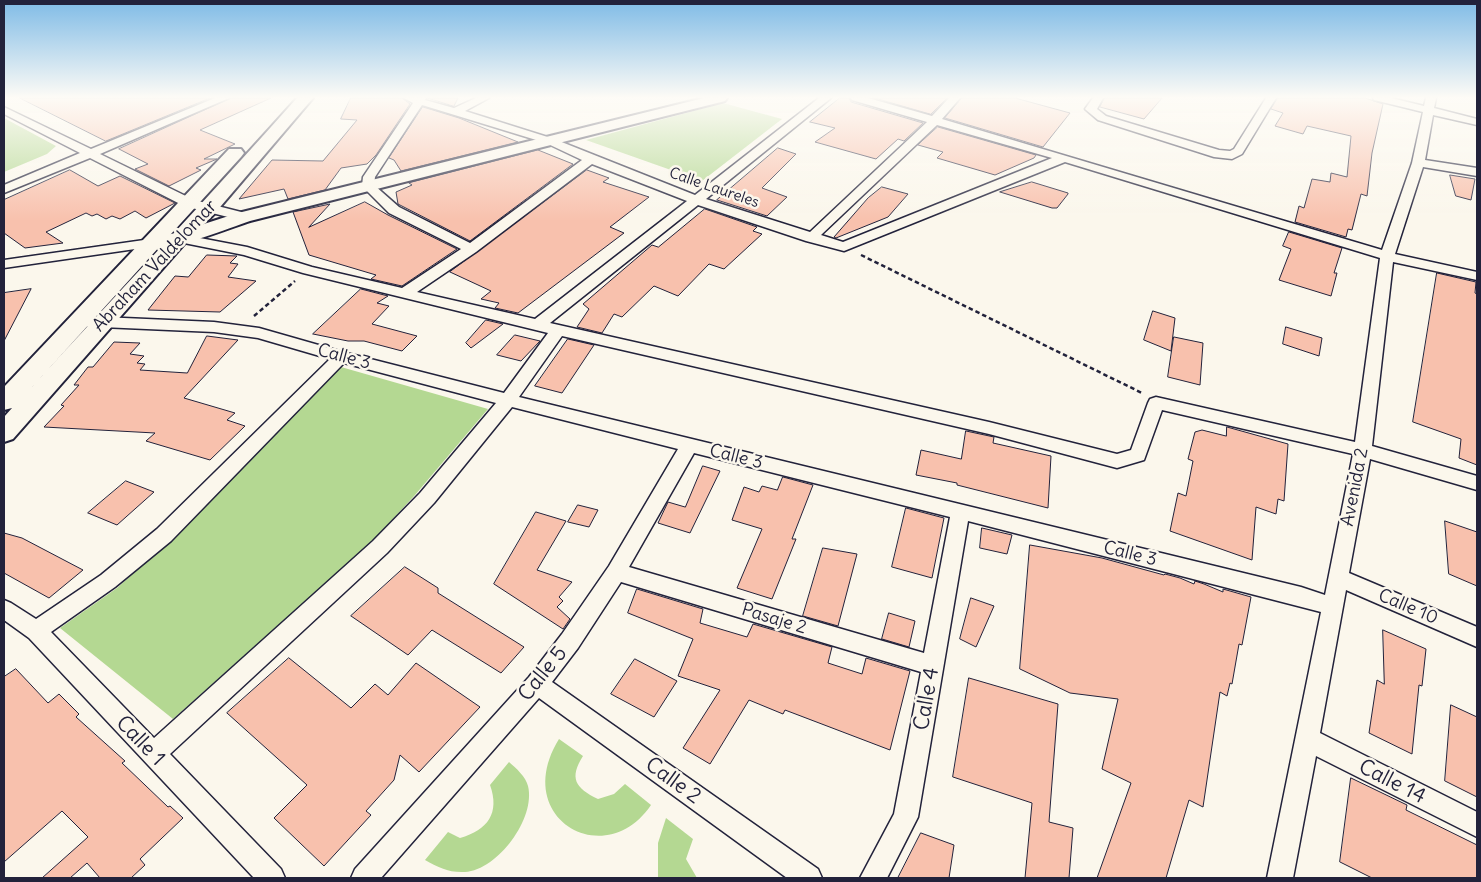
<!DOCTYPE html>
<style>
body{margin:0}
#map{position:relative;width:1481px;height:882px;overflow:hidden;background:#fbf7ec;font-family:Delius,sans-serif}
canvas{display:block}
.frame{position:absolute;inset:0;border:5px solid #22223b;pointer-events:none}
</style>
<div id="map">
<canvas width="1481" height="882"></canvas>
<div class="frame"></div>
</div>
<script>
const context = document.querySelector('canvas').getContext('2d');
context.lineJoin = 'round';
function paint(path, color) {
  context.fillStyle = color;
  context.fill(path, 'evenodd');
}
function trace(path, color, width, dash) {
  context.strokeStyle = color;
  context.lineWidth = width;
  context.lineCap = dash ? 'butt' : 'round';
  context.setLineDash(dash || []);
  context.stroke(path);
}
function write(font, color, halo, rows, align = 'center') {
  context.font = font + ' Delius,sans-serif';
  context.lineWidth = 5;
  context.setLineDash([]);
  context.textBaseline = 'middle';
  context.strokeStyle = halo;
  context.fillStyle = color;
  for (const [text, x, y, turn = 0] of rows) {
    context.save();
    context.translate(x, y);
    context.rotate((+turn || 0) * Math.PI / 180);
    context.textAlign = isNaN(turn) ? turn : align;
    if (halo) context.strokeText(text, 0, 0);
    context.fillText(text, 0, 0);
    context.restore();
  }
}
paint(new Path2D(`
 M723,103L782,119L702,181L586,140Z
 M4,118L56,146L47,154L4,172Z
 M341,367L488,409L415,495L367,547L173,719L60,628L117,588L168,542Z
 M559,739L583,756C569,778 575,788 598,799L614,794L625,784L651,805C605,873 510,818 559,739Z
 M509,762C516,768 526,777 528,786C536,818 498,870 465,872C449,873 438,867 425,860L448,832L460,838C488,830 500,813 490,785Z
 M666,818L693,839L686,859L697,878H658V843Z`), '#b4d892');
const building = new Path2D(`
 M20,98H210L106,141Z
 M231,98H271L200,130L235,144L204,159H217L196,168L201,170L169,186L135,169L148,164L119,149Z
 M351,98H402L410,104L376,155L367,164L341,168L325,190L288,199L284,189L239,199L272,160L323,161L357,120L341,119Z
 M428,98H458L454,106Z
 M840,98H849L851,102L923,123L904,141L898,139L876,159L815,142L835,128L810,122Z
 M875,98H947L931,114Z
 M962,98H1015L1070,113L1043,147L945,118Z
 M1105,98H1162L1144,119L1100,107Z
 M1278,98H1365L1383,104L1372,153L1367,196L1361,194L1352,230L1348,229L1346,237L1295,222L1299,206L1304,208L1312,179L1330,182L1331,173L1347,177L1351,136L1307,126L1303,134L1275,126L1283,113L1271,109Z
 M423,107L459,118L518,142L401,171L394,160L389,158Z
 M938,127L1036,155L1034,158L995,175L937,158L943,152L918,145Z
 M778,148L796,154L762,188L787,197L767,216L717,200Z
 M538,150L573,164L470,241L398,204L396,192L412,185L409,183Z
 M70,170L98,186L120,176L175,203L146,218L135,211L120,219L112,216L106,219L97,214L92,216L86,213L46,232L63,243L25,248L4,233V200Z
 M587,170L609,178L603,182L649,197L610,227L624,233L518,313L495,308L499,303L481,299L491,291L450,272Z
 M1450,175L1475,179L1471,200L1456,196Z
 M1032,182L1068,193V194L1057,208H1052L1000,192Z
 M882,187L908,194L888,217L836,238L834,237L868,198Z
 M365,202L388,215L457,249L402,286L371,279L376,275L309,255L293,212L330,204L309,227Z
 M705,209L757,227L753,231L762,234L724,269L709,264L678,296L654,286L622,317L614,314L602,333L577,327L589,309L583,304L652,245L658,247Z
 M1289,232L1342,248L1334,273H1337L1331,296L1279,280L1291,249L1283,246Z
 M207,255L237,256L230,263L238,264L228,277L256,281L220,312L148,310L175,276L188,277Z
 M1437,273L1476,282L1475,293L1477,294V465L1459,458L1461,439L1413,422Z
 M31,289L4,341V293Z
 M361,289L388,296L377,303L389,306L372,324L417,336L402,351L364,341H348L313,334Z
 M1153,311L1175,318L1171,351L1144,340Z
 M486,320L503,324L471,348L466,343Z
 M1286,327L1322,338L1319,356L1283,344Z
 M515,335L540,341L521,361L497,355Z
 M207,336L238,340L184,398L235,413L227,420L245,426L210,460L146,441L155,433L44,427L64,406L61,405L79,385H74L88,367H93L114,342L140,343L130,354L144,356L137,363L145,364L140,370L187,373Z
 M1174,337L1203,343L1200,385L1168,377Z
 M568,339L594,345L562,393L535,386Z
 M1227,427L1288,444L1284,501L1278,499L1276,514L1256,507L1252,560L1170,531L1178,493L1186,496L1193,461L1188,459L1195,432L1202,430L1226,436Z
 M966,431L994,437L993,443L1051,456L1048,508L957,485V483L916,475L921,450L961,459Z
 M703,466L720,471L690,533L658,523L668,502L685,507Z
 M783,477L813,485L792,539H796L772,599L737,588L762,529L732,520L744,487L759,492L762,486L777,490Z
 M126,481L154,492L117,525L88,513Z
 M578,505L598,510L589,527L568,522Z
 M906,508L944,518L932,578L892,567Z
 M536,512L566,521L537,570L572,582L559,597L563,601L557,607L570,619L563,629L494,584Z
 M1445,521L1477,532V586L1449,574Z
 M982,528L1012,535L1007,554L980,548Z
 M4,533L22,538L83,570L49,598L4,573Z
 M1030,545L1102,558L1164,575L1165,574L1180,578L1194,584L1195,581L1204,584L1223,592V589L1251,597L1242,645L1239,644L1232,684L1230,683L1227,696L1220,692L1203,807L1189,800L1166,878H1097L1131,783L1102,769L1118,699L1070,693L1020,669Z
 M823,548L857,554L838,626L803,616Z
 M405,567L438,588V593L524,647L501,673L432,630L408,655L351,616Z
 M637,589L703,609L700,623L747,637L753,624L832,647L828,663L862,674L866,658L910,671L890,750L785,710L783,714L749,700L710,764L683,748L720,690L678,676L693,639L628,613Z
 M971,598L994,606L976,647L960,639Z
 M889,613L915,621L909,647L882,639Z
 M1383,630L1426,649L1422,686L1419,685L1412,754L1369,733L1377,680L1384,684Z
 M289,658L351,708L375,684L388,695L416,663L480,707L419,772L400,755L394,780L366,811L371,815L324,866L274,818L307,785L227,713Z
 M635,659L677,681L654,717L611,694Z
 M16,669L48,703L59,694L79,714L76,717L125,761L122,763L168,807L170,806L183,818L140,859L145,865L131,878H100L87,863L70,878H42L88,837L62,811L4,862V677Z
 M969,678L1058,704L1049,822L1073,828L1069,878H1025L1032,803L953,777Z
 M1451,705L1477,717V797L1445,781Z
 M1351,778L1407,805L1406,810L1477,845V878H1372L1340,862Z
 M921,833L954,845L949,878H898Z`);
paint(building, '#f8c1ad');
trace(building, '#22223b', 1);
const minor = new Path2D(`
 M215,98H229L100,154L194,200L249,214L251,217L249,220L244,221L184,206L90,158L4,193V185L80,153L4,114V107L91,149Z
 M404,98H426L425,100L454,108L476,98H489L465,111L554,139L695,195L819,98H831L706,199L810,232L927,122L852,100L851,98H868L932,116L949,98H960L942,119L1382,250L1412,163L1423,112L1374,100L1373,98H1391L1424,106L1426,98H1436L1434,108L1477,119V125L1433,115L1425,160L1477,168V176L1423,167L1395,254L1477,272V280L1393,262L1372,446L1477,476V490L1370,459L1349,573L1477,627V647L1346,590L1320,733L1477,812V837L1316,756L1293,878H1267L1321,612L968,521L918,817L887,878H860L894,814L921,672L621,582L578,648L552,682L818,869L822,878H787L539,698L381,878H351L355,869L529,677L562,634L609,566L678,449L512,407L434,503L387,553L170,754L281,869L285,878H254L29,638L4,620V600L11,603L36,619L101,575L157,529L330,359L258,338L214,332L79,326L74,324L71,321L74,318L79,316L214,322L259,328L343,352L504,393L548,333L303,273L244,255L174,241L172,238L179,234L247,247L312,267L402,288L461,249L389,213L362,186L363,177L413,103ZM422,105L546,143L582,160L470,243L399,207L374,185L375,177ZM937,125L1052,158L843,242L821,235ZM1065,162L1380,258L1355,442L1156,397L1150,399L1148,403L1131,450L1117,454L989,422L550,323L698,205L806,241L844,251ZM592,164L687,201L535,319L417,292L476,252ZM562,336L989,434L1117,468L1144,460L1162,410L1353,454L1325,595L1301,587L519,397ZM344,363L496,403L420,493L373,541L154,738L51,632L115,587L171,541ZM694,453L950,517L924,653L629,567Z
 M1093,98H1103L1097,109L1106,116L1219,150L1230,151L1234,149L1266,98H1276L1242,154L1232,159L1214,157L1098,120L1085,109Z
 M151,239L156,240L158,243L156,246L4,268V260Z`);
const tertiary = new Path2D(`
 M704,98H727L725,101L250,221C226,229 168,253 145,247L142,243L145,239L176,233L238,213Z`);
const secondary = new Path2D(`
 M297,98H313L215,213L186,242L13,439L4,442V417L12,408L4,410V387L229,149H241L244,153L241,157L32,387C120,290 210,196 297,98Z`);
trace(minor, '#22223b', 3);
trace(tertiary, '#22223b', 4);
trace(secondary, '#22223b', 4);
trace(new Path2D(`
 M861,255L1142,393
 M254,316L295,281`), '#22223b', 2.5, [4.5, 3]);
paint(minor, '#fbf7ec');
paint(tertiary, '#fbf7ec');
paint(secondary, '#fbf7ec');
const sky = context.createLinearGradient(0, 0, 0, 221);
sky.addColorStop(0, '#7fbbe6');
sky.addColorStop(0.44, '#fdfbf6');
sky.addColorStop(1, '#fdfbf600');
context.fillStyle = sky;
context.fillRect(0, 0, 1481, 221);
write('15px', '#22223b', '#fbf7ec', [
 ["Calle Laureles",714,188,19]
]);
write('18px', '#22223b', '#fbf7ec', [
 ["Abraham Valdelomar",155,266,-47],
 ["Calle 3",344,357,15],
 ["Calle 3",736,457,14],
 ["Avenida 2",1355,487,-79],
 ["Calle 3",1130,554,14],
 ["Calle 10",1408,607,23],
 ["Pasaje 2",774,619,17]
]);
write('21px', '#22223b', '#fbf7ec', [
 ["Calle 5",543,674,-51],
 ["Calle 4",927,699,-80],
 ["Calle 1",140,741,46],
 ["Calle 2",673,781,36],
 ["Calle 14",1392,782,27]
]);
</script>
